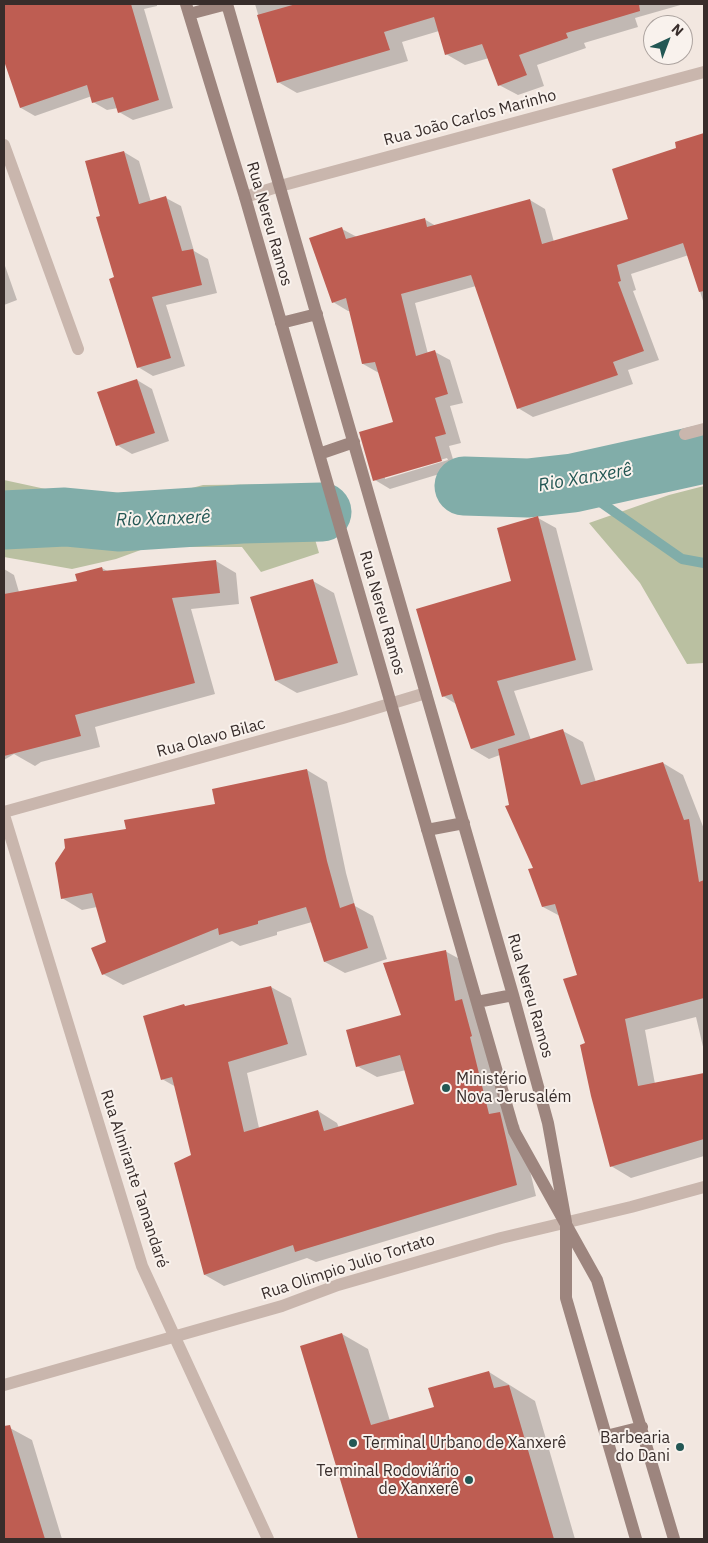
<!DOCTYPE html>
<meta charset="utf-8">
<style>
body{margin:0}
#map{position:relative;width:708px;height:1543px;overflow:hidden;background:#f2e7e0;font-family:"IBM Plex Sans",sans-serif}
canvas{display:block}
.frame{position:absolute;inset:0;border:5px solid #382d2b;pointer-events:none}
.north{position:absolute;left:643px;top:15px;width:50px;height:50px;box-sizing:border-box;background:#f9f2ed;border:1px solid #aca39f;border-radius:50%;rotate:43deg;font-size:14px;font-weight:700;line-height:20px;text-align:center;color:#382d2b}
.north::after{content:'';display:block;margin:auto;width:18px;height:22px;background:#235754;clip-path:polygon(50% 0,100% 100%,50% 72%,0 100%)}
</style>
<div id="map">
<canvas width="708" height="1543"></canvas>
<div class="frame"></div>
<div class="north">N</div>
</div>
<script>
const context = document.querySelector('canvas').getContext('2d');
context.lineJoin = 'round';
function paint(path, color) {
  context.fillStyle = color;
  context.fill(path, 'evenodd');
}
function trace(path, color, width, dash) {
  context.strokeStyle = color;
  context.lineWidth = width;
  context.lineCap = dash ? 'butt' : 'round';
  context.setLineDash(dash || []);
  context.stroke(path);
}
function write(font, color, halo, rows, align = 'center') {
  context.font = font + ' "IBM Plex Sans",sans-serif';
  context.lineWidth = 4;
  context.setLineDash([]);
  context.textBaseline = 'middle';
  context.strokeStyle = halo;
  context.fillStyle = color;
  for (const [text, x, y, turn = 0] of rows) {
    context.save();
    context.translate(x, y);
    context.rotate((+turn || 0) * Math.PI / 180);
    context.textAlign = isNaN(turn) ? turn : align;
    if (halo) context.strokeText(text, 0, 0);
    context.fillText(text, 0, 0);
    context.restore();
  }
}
paint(new Path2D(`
 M4,480L124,506L203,485L299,484L319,553L261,572L242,547H149L116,559L72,569L4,557Z
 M704,486V663L687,664L640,583L589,523L669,495Z`), '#bac0a1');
paint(new Path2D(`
 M4,4H157V6L144,9L173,108L133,120L119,112L118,108L107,110L93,102L92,96L35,116L21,108L4,57V49L9,47L4,31Z
 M255,4H484L487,12L511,4H684L635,18L638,27L584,43L586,48L537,65L544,86L518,95L499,85L489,58L465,65L446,54L439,31L402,42L408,61L297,93L278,82Z
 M704,134V250L631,274L636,290L633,291L659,360L628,370L633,384L533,417L518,408L476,286L415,303L428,354L435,352L450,360L463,403L450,406L461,443L449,446L456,469L390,489L375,480L395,423L379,373L363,364L350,311H348L333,302L342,229L357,237L424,219L436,226L530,200L545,209L554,242L630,219L678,148L676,143ZM447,458L448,460L385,479V476Z
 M124,152L139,161L151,202L166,198L181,206L194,251L208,259L217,293L166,305L185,366L153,376L138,367L101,217Z
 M4,263L17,300L4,305Z
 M704,279V304L697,282Z
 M137,380L152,389L169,441L132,454L117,445Z
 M538,518L556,528L593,670L514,691L531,740L563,731L583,742L596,782L663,763L683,775L704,829V1051L696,1017L645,1030L655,1084L704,1074V1156L631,1178L611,1166L586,1044L579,976L560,916L543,907L534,869L510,806L500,755L489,759L472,749L456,704L443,696L513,582Z
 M216,561L236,573L239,604L191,609L215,694L95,727L100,747L41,762L35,766L14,754L4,760V569L14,575L19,592L79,582L102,568L109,572Z
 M313,581L334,593L358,675L297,693L276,681Z
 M307,770L327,782L346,873L355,906L373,916L387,959L345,973L325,962L312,922L277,932V935L240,946L232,941L123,985L103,974L108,943L97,907L82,910L62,898L128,830L216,805Z
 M445,951L465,962L506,1117L519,1125L536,1196L316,1262L307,1258L224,1286L205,1275L193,1156L176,1087L162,1079L187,1007L271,987L291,998L307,1055L247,1073L259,1128L318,1111L337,1123L339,1128L416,1105L406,1070L377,1077L357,1066L403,1016Z
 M342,1334L368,1349L390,1421L436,1408L489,1372L535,1401L575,1539H359L301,1347Z
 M10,1428L32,1440L62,1539H4V1429Z`), '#0003');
trace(new Path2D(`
 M573,483L682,559L704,563`), '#81ada9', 10);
trace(new Path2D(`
 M464,486L528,488L573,483L704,454
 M4,520L65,517L118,522L242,514L322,512`), '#81ada9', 59);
paint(new Path2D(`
 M4,4H131L159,100L118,113L113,97L92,103L87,85L20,108L4,61Z
 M296,4H639L640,11L566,33L568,38L519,55L527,75L498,86L482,44L445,55L434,17L384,32L390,50L277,83L257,15Z
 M704,133V291L699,292L683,243L617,265L621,281L618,282L644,351L613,362L618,375L517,409L471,275L401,294L416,356L435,350L448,394L435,398L446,434L435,437L442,461L373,481L359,432L393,422L375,362L362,364L346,298L332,303L309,238L342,227L346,239L425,218L427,227L530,199L542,244L628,219L612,169L676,148L675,142Z
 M124,151L139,204L166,196L182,251L193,249L202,285L152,297L171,358L137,368L109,279L114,277L96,217L100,216L85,161Z
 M137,379L155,433L116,446L97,392Z
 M538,516L576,660L497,681L515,735L471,749L452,694L442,697L416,609L511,581L497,528Z
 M216,560L220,593L172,598L195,683L75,715L81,736L4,756V594L77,581L75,574L102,567L103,571Z
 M313,579L338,663L275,681L250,597Z
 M563,729L581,785L663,762L684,820L689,819L699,882L704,880V998L625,1019L638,1086L704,1073V1139L610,1167L591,1096L580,1045L585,1043L563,979L577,975L555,904L542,907L528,869L533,868L505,806L509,805L498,749Z
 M307,769L327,861L340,908L354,903L368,948L324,962L306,907L258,921V924L219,935L218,928L102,975L91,948L106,942L92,893L61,899L55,863L65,848L64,839L126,829L124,820L215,804L212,789Z
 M446,950L455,1001L462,999L472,1036L470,1037L489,1114L500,1112L517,1185L295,1252L293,1245L204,1275L174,1163L191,1155L172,1077L161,1080L143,1016L184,1004L185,1006L271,986L288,1044L228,1062L244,1132L318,1110L324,1131L414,1104L400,1055L356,1067L346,1030L401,1015L383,963Z
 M342,1333L371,1425L434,1407L428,1388L489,1371L494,1388L509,1385L554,1539H358L300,1346Z
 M10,1425L45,1539H4V1426Z`), '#be5d52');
trace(new Path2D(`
 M4,145L78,349
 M245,197L280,186L704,72
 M685,434L704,429
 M4,812L343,718L426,693
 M4,815L142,1266L268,1539
 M4,1385L282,1306L338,1285L501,1238L631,1207L704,1187`), '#c9b6ad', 12);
trace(new Path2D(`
 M186,4L245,197L514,1131L597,1280L674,1539
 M227,4L513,995L548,1123L566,1222V1298L636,1539
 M189,14L227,4
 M281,323L317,314
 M319,454L354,442
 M427,830L464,823
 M477,1002L513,995
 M606,1436L642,1427`), '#9d857e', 12);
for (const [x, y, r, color] of [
 [446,1088,5,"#235754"],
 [353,1443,5,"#235754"],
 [680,1447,5,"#235754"],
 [469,1480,5,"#235754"]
]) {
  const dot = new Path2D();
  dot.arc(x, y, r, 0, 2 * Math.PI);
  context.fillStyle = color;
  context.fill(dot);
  trace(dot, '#f9f2ed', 2);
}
write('16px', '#382d2b', '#f9f2ed', [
 ["Rua João Carlos Marinho",470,118,-15],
 ["Rua Nereu Ramos",269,224,74],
 ["Rua Nereu Ramos",382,613,74],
 ["Rua Olavo Bilac",211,738,-15],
 ["Rua Nereu Ramos",530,996,74],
 ["Rua Almirante Tamandaré",134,1179,72],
 ["Rua Olimpio Julio Tortato",348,1267,-18]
]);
write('16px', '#382d2b', '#f9f2ed', [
 ["Ministério",456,1079],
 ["Nova Jerusalém",456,1097],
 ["Barbearia",670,1438,"right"],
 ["do Dani",670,1456,"right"],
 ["Terminal Urbano de Xanxerê",363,1443],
 ["Terminal Rodoviário",459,1471,"right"],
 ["de Xanxerê",459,1489,"right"]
], 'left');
write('italic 18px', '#235754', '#f9f2ed', [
 ["Rio Xanxerê",585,478,-10],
 ["Rio Xanxerê",163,519,-2]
]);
</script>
